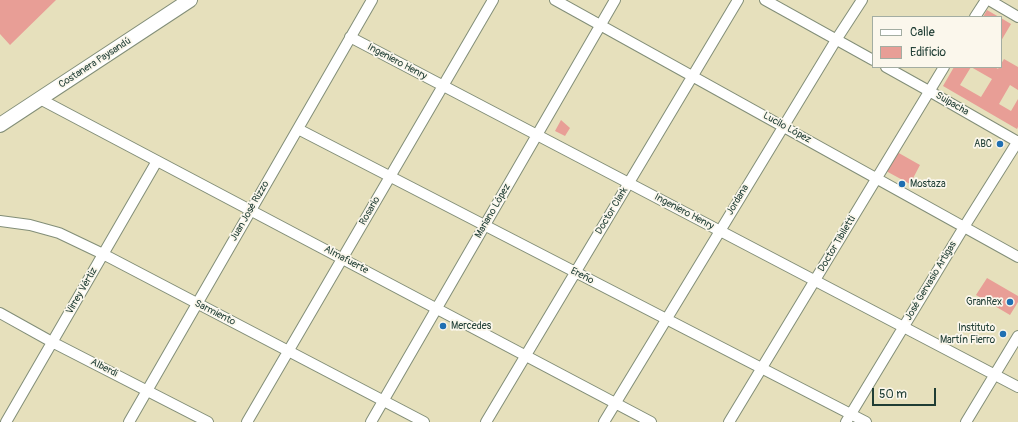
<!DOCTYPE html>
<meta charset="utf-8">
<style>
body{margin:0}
#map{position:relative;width:1018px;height:422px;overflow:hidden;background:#e6e0bc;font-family:Pangolin,sans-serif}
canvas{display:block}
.legend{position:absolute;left:872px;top:16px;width:130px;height:52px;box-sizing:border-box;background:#fbf7ec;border:1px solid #a3ada2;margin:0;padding:5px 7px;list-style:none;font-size:12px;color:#1f3d34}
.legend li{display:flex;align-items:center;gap:8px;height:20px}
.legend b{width:20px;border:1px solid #a3ada2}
.scale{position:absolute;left:872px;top:388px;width:64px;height:18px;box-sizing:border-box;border:2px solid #1f3d34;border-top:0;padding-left:5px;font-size:12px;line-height:14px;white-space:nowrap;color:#1f3d34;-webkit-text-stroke:3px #fbf7ec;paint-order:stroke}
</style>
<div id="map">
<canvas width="1018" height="422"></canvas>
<ul class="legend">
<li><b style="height:5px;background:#fff"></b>Calle</li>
<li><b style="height:11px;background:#e89e96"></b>Edificio</li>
</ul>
<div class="scale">50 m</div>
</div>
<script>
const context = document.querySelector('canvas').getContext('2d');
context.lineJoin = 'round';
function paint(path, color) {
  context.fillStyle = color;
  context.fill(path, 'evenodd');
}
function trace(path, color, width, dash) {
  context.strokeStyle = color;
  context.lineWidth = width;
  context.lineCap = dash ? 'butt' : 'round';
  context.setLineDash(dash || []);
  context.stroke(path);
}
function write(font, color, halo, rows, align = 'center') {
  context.font = font + ' Pangolin,sans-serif';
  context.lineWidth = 3.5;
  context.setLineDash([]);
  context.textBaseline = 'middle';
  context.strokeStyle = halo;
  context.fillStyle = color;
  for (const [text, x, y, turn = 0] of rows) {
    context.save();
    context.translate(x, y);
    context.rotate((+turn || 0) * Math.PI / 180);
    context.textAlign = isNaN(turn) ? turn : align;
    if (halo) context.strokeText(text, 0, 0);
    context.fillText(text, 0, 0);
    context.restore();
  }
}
paint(new Path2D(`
 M0,0H56L10,45L0,34Z
 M987,10L999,17H983Z
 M1001,18L1011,24L1001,41Z
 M1004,59L1018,67V90L1010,85L999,104L1011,111L1018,99V127L1017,129L943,86L954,67H971L960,85L981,97L992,79L971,67H995L998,69L999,67H1001V64Z
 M561,120L570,128L565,136L555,131Z
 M897,152L920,165L910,184L886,171Z
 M987,278L1018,296V302L1010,315L976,295Z`), '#e89e96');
const street = new Path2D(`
 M555,0L1018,257
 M765,0L873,60
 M989,0L1018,17
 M975,17L986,0
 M350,37L1018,387
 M886,67L929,91L1018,142
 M40,99L651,422
 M298,129L866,422
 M0,221L30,225L59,233L103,254L424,422
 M0,313L52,342L208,422
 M6,422L157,161
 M129,422L372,0
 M247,422L493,0
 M371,422L615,0
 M486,422L738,0
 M604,422L836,40L862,0
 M729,422L944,67
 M846,422L964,227L1018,141
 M966,422L1018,336`);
const secondary = new Path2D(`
 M0,125L190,0`);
trace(street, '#828e78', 12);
trace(secondary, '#828e78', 16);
trace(street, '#fff', 10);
trace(secondary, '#fff', 14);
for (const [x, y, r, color] of [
 [1000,144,4,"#1f6fb2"],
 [902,184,4,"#1f6fb2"],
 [1010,302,4,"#1f6fb2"],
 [443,326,4,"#1f6fb2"],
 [1003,334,4,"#1f6fb2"]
]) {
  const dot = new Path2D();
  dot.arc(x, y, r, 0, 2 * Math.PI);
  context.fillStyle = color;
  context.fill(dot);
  trace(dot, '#fbf7ec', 1.5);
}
write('10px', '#1f3d34', '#fbf7ec', [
 ["Ingeniero Henry",397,62,28],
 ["Costanera Paysandú",95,63,-33],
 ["Suipacha",952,104,30],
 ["Lucilo López",787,128,29],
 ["Jordana",738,200,-59],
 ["Juan José Rizzo",250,211,-60],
 ["Rosario",370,211,-60],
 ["Mariano López",493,211,-60],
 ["Doctor Clark",612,211,-59],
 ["Ingeniero Henry",684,212,28],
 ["Doctor Tibiletti",837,244,-59],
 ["Almafuerte",346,260,28],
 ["Ereño",582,276,27],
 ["José Gervasio Artigas",931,281,-59],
 ["Virrey Vértiz",82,291,-60],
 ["Sarmiento",215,313,27],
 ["Alberdi",104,368,27]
]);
write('10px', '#1f3d34', '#fbf7ec', [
 ["ABC",992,144],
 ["Mostaza",910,184,"left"],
 ["GranRex",1002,302],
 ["Mercedes",451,326,"left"],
 ["Instituto",995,328],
 ["Martín Fierro",995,340]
], 'right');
</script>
